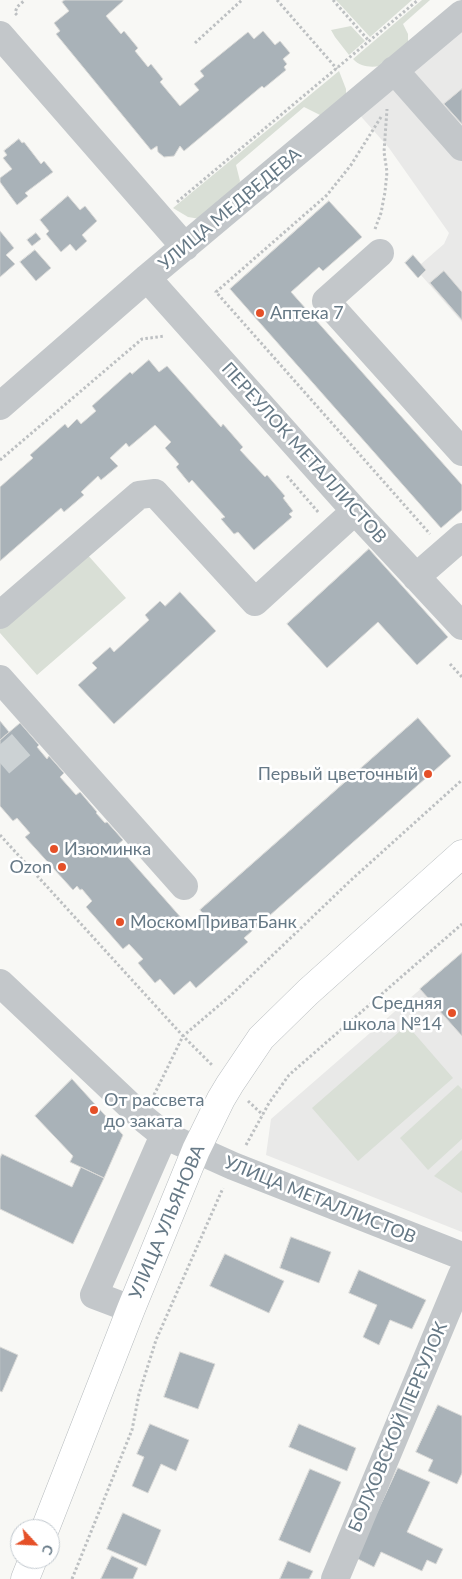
<!DOCTYPE html>
<meta charset="utf-8">
<style>
body{margin:0}
#map{position:relative;width:462px;height:1579px;overflow:hidden;background:#f8f8f5;font-family:Lato,sans-serif}
canvas{display:block}
.north{position:absolute;left:10px;top:1519px;width:50px;height:50px;box-sizing:border-box;background:#fff;border:1px solid #c2c9cf;border-radius:50%;rotate:115deg;font-size:14px;font-weight:700;line-height:20px;text-align:center;color:#667986}
.north::after{content:'';display:block;margin:auto;width:18px;height:22px;background:#e55028;clip-path:polygon(50% 0,100% 100%,50% 72%,0 100%)}
</style>
<div id="map">
<canvas width="462" height="1579"></canvas>
<div class="north">С</div>
</div>
<script>
const context = document.querySelector('canvas').getContext('2d');
context.lineJoin = 'round';
function paint(path, color) {
  context.fillStyle = color;
  context.fill(path, 'evenodd');
}
function trace(path, color, width, dash) {
  context.strokeStyle = color;
  context.lineWidth = width;
  context.lineCap = dash ? 'butt' : 'round';
  context.setLineDash(dash || []);
  context.stroke(path);
}
function write(font, color, halo, rows, align = 'center') {
  context.font = font + ' Lato,sans-serif';
  context.lineWidth = 5;
  context.setLineDash([]);
  context.textBaseline = 'middle';
  context.strokeStyle = halo;
  context.fillStyle = color;
  for (const [text, x, y, turn = 0] of rows) {
    context.save();
    context.translate(x, y);
    context.rotate((+turn || 0) * Math.PI / 180);
    context.textAlign = isNaN(turn) ? turn : align;
    if (halo) context.strokeText(text, 0, 0);
    context.fillText(text, 0, 0);
    context.restore();
  }
}
paint(new Path2D(`
 M462,26V322L421,275L426,270L421,264L444,244L449,233L389,148L357,112Z
 M462,953V1232L266,1155L271,1119Z`), '#e9e9e8');
paint(new Path2D(`
 M336,0H412L370,37Z
 M422,0H430L403,24L408,34V43L388,65C375,67 362,69 353,59Z
 M351,26L365,41L349,55L335,37L331,30Z
 M339,71L346,89V97L322,116L304,107L236,165L240,181L237,189L200,219L188,217L173,208Z
 M86,553L126,598L37,675L0,633V628Z
 M407,1025L453,1078L358,1161L312,1108Z
 M458,1085L462,1089V1139L428,1170L400,1138Z
 M462,1150V1193L434,1176Z`), '#d9dfd6');
const building = new Path2D(`
 M65,0H123V1L106,16L121,34L124,31L138,48L135,51L148,67L151,64L163,79L160,82L180,106L199,90L194,84L204,76L200,71L248,32L254,39L263,31L275,45L280,41L290,53L283,59L287,64L284,67L286,70L264,88L262,86L184,151L180,146L174,156L164,157L158,152L157,146L151,150L56,34L60,31L54,23L69,11L62,2Z
 M462,89V124L444,104Z
 M19,139L22,143L24,142L41,164L44,161L53,172L25,193L28,196L17,205L0,182V178L12,169L3,158L7,155L4,151Z
 M68,196L80,210L85,206L97,221L82,235L87,241L76,251L70,244L61,252L46,234L49,231L40,220Z
 M329,201L362,237L323,271L319,267L291,292L462,485V510L441,528L230,289Z
 M0,231L14,248L6,255L15,264L0,277Z
 M36,233L41,239L32,246L27,240Z
 M35,250L51,268L36,281L20,262Z
 M413,255L426,270L418,278L405,263Z
 M444,271L462,292V320L430,283Z
 M149,360L159,372L167,366L221,427L223,424L243,447L240,450L265,477L267,475L285,496L283,498L293,511L289,514L292,517L254,550L238,532L234,534L221,519L225,517L192,480L189,483L176,467L179,464L165,448L171,442L155,425L129,447L126,443L110,458L118,466L101,480L98,476L81,492L84,495L64,512L61,508L0,561V487L33,458L30,455L65,424L68,428L77,419L81,424L96,411L92,406L130,372L132,374Z
 M369,549L448,637L417,665L378,622L327,668L287,624Z
 M180,592L216,631L114,724L78,685L97,668L92,663L110,647L114,652L149,620L145,615L160,601L165,606Z
 M418,718L451,756L244,938L248,942L196,988L190,981L174,995L160,979L155,983L138,963L143,959L129,944L123,949L86,907L92,901L82,889L80,890L77,886L73,890L25,837L30,833L17,818L13,821L0,806V740L20,723L39,745L37,747L47,759L49,756L64,773L60,777L76,795L80,792L97,812L96,813L105,823L107,822L123,840L117,845L191,929L205,916L200,910Z
 M0,721L9,732L0,740Z
 M462,953V1036L420,989Z
 M72,1079L123,1135L104,1178L70,1162L73,1156L35,1116Z
 M2,1154L72,1187L81,1167L104,1178L73,1244L0,1209V1159Z
 M291,1237L331,1252L319,1283L280,1268Z
 M225,1254L284,1281L269,1313L210,1286Z
 M359,1270L426,1300L412,1329L390,1320L379,1345L363,1337L377,1305L349,1293Z
 M0,1347L18,1355L2,1392L0,1391Z
 M180,1352L215,1364L198,1409L164,1397Z
 M438,1405L462,1416V1473L457,1484L428,1471L433,1460L416,1452Z
 M150,1424L189,1440L176,1471L161,1464L148,1493L132,1486L144,1457L137,1454Z
 M299,1424L356,1448L347,1471L289,1447Z
 M398,1468L430,1482L407,1532L443,1549L436,1564L427,1560L422,1571L381,1552L374,1567L356,1558Z
 M310,1469L341,1482L310,1553L279,1540Z
 M123,1513L161,1530L146,1566L107,1549Z
 M112,1556L138,1568L133,1579H101Z
 M288,1561L313,1571L309,1579H280Z`);
paint(building, '#a9b2b8');
trace(building, '#d9d9d7', 1);
trace(new Path2D(`
 M0,763L31,736`), '#ccd2d4', 28, [28, 14]);
const major = new Path2D(`
 M45,1529L131,1309L196,1150L221,1099L230,1084L261,1038L308,992L462,854
 M25,1579L33,1559`);
trace(major, '#b6bbbe', 29);
trace(new Path2D(`
 M277,0L337,69
 M333,0L369,41
 M17,15L15,13L17,7L25,0
 M195,43L242,0
 M381,117L351,165L327,195L216,292L430,534
 M177,202L418,0
 M375,229L381,213L385,192L387,172L384,152L387,109
 M0,460L142,339L165,336
 M287,476L319,513
 M450,664L462,677
 M0,835L183,1036L213,1066
 M154,1095L183,1036L230,996L350,881L462,780
 M248,1101L263,1115
 M246,1145L269,1103L289,1075L462,924
 M72,1579L132,1430L139,1394L156,1340L223,1188`), '#bdc0c2', 3, [2.5, 2.5]);
trace(new Path2D(`
 M0,35L185,247
 M394,70L462,147
 M380,253L326,301L462,452
 M147,278L355,511L462,626
 M0,406L147,278L462,14
 M416,577L462,537
 M0,615L139,495L155,493L255,602L355,511
 M0,679L184,886
 M0,983L143,1118L164,1135L233,1166L462,1256
 M131,1309L94,1295L164,1135
 M335,1579L462,1275`), '#c3c7ca', 28);
trace(major, '#fff', 28);
for (const [x, y, r, color] of [
 [260,313,5,"#e55028"],
 [428,774,5,"#e55028"],
 [54,849,5,"#e55028"],
 [62,867,5,"#e55028"],
 [120,922,5,"#e55028"],
 [452,1013,5,"#e55028"],
 [94,1110,5,"#e55028"]
]) {
  const dot = new Path2D();
  dot.arc(x, y, r, 0, 2 * Math.PI);
  context.fillStyle = color;
  context.fill(dot);
  trace(dot, '#fff', 2);
}
write('18px', '#667986', '#fff', [
 ["УЛИЦА МЕДВЕДЕВА",230,209,-40],
 ["ПЕРЕУЛОК МЕТАЛЛИСТОВ",304,453,48],
 ["УЛИЦА МЕТАЛЛИСТОВ",320,1200,22],
 ["УЛИЦА УЛЬЯНОВА",167,1222,-67],
 ["БОЛХОВСКОЙ ПЕРЕУЛОК",398,1427,-67]
]);
write('18px', '#667986', '#fff', [
 ["Аптека 7",270,313],
 ["Первый цветочный",418,774,"right"],
 ["Изюминка",64,849],
 ["Ozon",52,867,"right"],
 ["МоскомПриватБанк",130,922],
 ["Средняя",442,1003,"right"],
 ["школа №14",442,1024,"right"],
 ["От рассвета",104,1100],
 ["до заката",104,1121]
], 'left');
</script>
